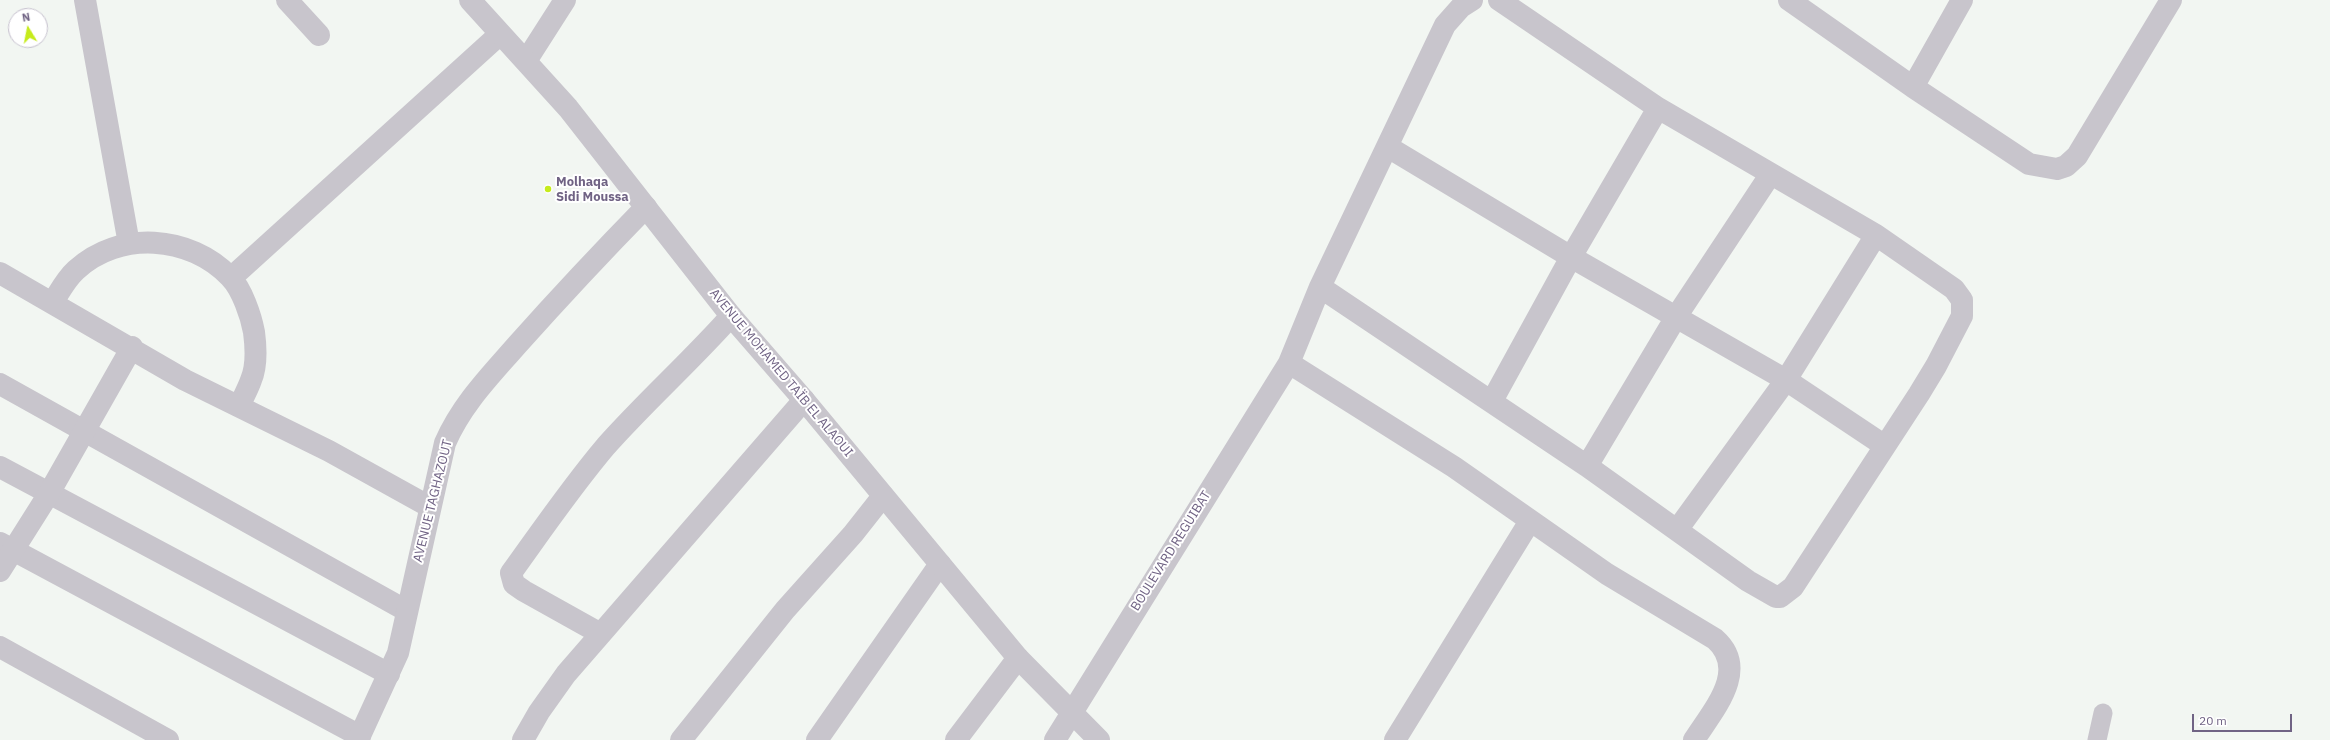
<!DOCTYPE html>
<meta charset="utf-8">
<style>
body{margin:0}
#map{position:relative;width:2330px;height:740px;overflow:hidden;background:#f2f6f2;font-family:"IBM Plex Sans",sans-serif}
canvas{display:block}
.north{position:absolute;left:8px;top:8px;width:40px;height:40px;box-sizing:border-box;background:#fff;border:1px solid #c6c1ce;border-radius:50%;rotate:350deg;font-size:11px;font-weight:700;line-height:16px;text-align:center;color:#706384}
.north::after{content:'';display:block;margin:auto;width:14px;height:18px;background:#c6eb1c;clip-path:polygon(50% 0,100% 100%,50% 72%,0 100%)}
.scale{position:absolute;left:2192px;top:714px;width:100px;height:18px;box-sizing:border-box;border:2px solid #706384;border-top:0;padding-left:5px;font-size:12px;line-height:14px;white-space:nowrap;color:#706384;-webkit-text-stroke:3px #fff;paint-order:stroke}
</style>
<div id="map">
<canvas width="2330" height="740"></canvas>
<div class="north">N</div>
<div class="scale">20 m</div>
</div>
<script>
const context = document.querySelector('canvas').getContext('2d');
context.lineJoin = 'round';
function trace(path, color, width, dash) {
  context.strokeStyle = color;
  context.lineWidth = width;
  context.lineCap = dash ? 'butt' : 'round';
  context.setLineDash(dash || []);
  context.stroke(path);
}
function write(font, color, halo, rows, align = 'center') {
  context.font = font + ' "IBM Plex Sans",sans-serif';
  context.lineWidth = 4;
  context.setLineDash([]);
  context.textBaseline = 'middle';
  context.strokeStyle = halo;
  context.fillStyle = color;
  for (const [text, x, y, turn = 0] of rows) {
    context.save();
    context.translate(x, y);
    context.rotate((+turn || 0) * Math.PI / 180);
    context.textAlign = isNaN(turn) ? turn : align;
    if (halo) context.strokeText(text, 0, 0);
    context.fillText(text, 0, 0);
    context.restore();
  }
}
trace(new Path2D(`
 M2097,740L2103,713`), '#c8c5cc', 19);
trace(new Path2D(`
 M0,384L407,611
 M0,467L389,674
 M0,543L360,736`), '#c8c5cc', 22);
trace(new Path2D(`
 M85,0L129,244
 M287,0L319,35
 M1789,0L1913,87L2029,164L2057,169L2066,166L2077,156L2171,0
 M526,61L565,0
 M1913,87L1962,0
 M1388,147L1571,257L1786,380L1885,446
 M0,273L185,380L329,451L430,507
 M231,278L499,35
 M1320,287L1587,466L1748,581L1776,597H1780L1793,587L1919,394L1936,366L1962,316V300L1954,289L1876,235L1658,108L1499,0
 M53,302C60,291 66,279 76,270C119,230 190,235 230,277C242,289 251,316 254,332C256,347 257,366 251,380C248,389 243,397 240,405
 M1289,363L1454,467L1607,574L1715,639C1750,670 1713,710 1694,740
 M1492,401L1571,257L1658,108
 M1587,466L1676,317L1770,175
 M1677,530L1786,380L1876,235
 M0,571L48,495L132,347
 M601,634L524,591L514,584L511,573C542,530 572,486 606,446C646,401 691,361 731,316
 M0,647L168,740
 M358,740L398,653L445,443C462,404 490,376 517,345C559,298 602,252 646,207
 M523,740L539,712L566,674L804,400
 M681,740L785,610L853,534L883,496
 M817,740L940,564
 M956,740L1018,658
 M1055,740L1289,363L1320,287L1445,25L1461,7L1472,0
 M1395,740L1530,521`), '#c8c5cc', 22);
trace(new Path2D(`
 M470,0L568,108L731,316L804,400L1018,658L1099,740`), '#c8c5cc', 22);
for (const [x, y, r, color] of [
 [548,189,4,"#c6eb1c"]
]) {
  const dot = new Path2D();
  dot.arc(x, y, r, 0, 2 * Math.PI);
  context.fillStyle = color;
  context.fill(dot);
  trace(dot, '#fff', 1.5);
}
write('bold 13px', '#706384', '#fff', [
 ["Molhaqa",556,182],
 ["Sidi Moussa",556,197]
], 'left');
write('13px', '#706384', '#fff', [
 ["AVENUE MOHAMED TAÏB EL ALAOUI",781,373,50],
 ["AVENUE TAGHAZOUT",433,501,-76],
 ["BOULEVARD REGUIBAT",1171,551,-58]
]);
</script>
